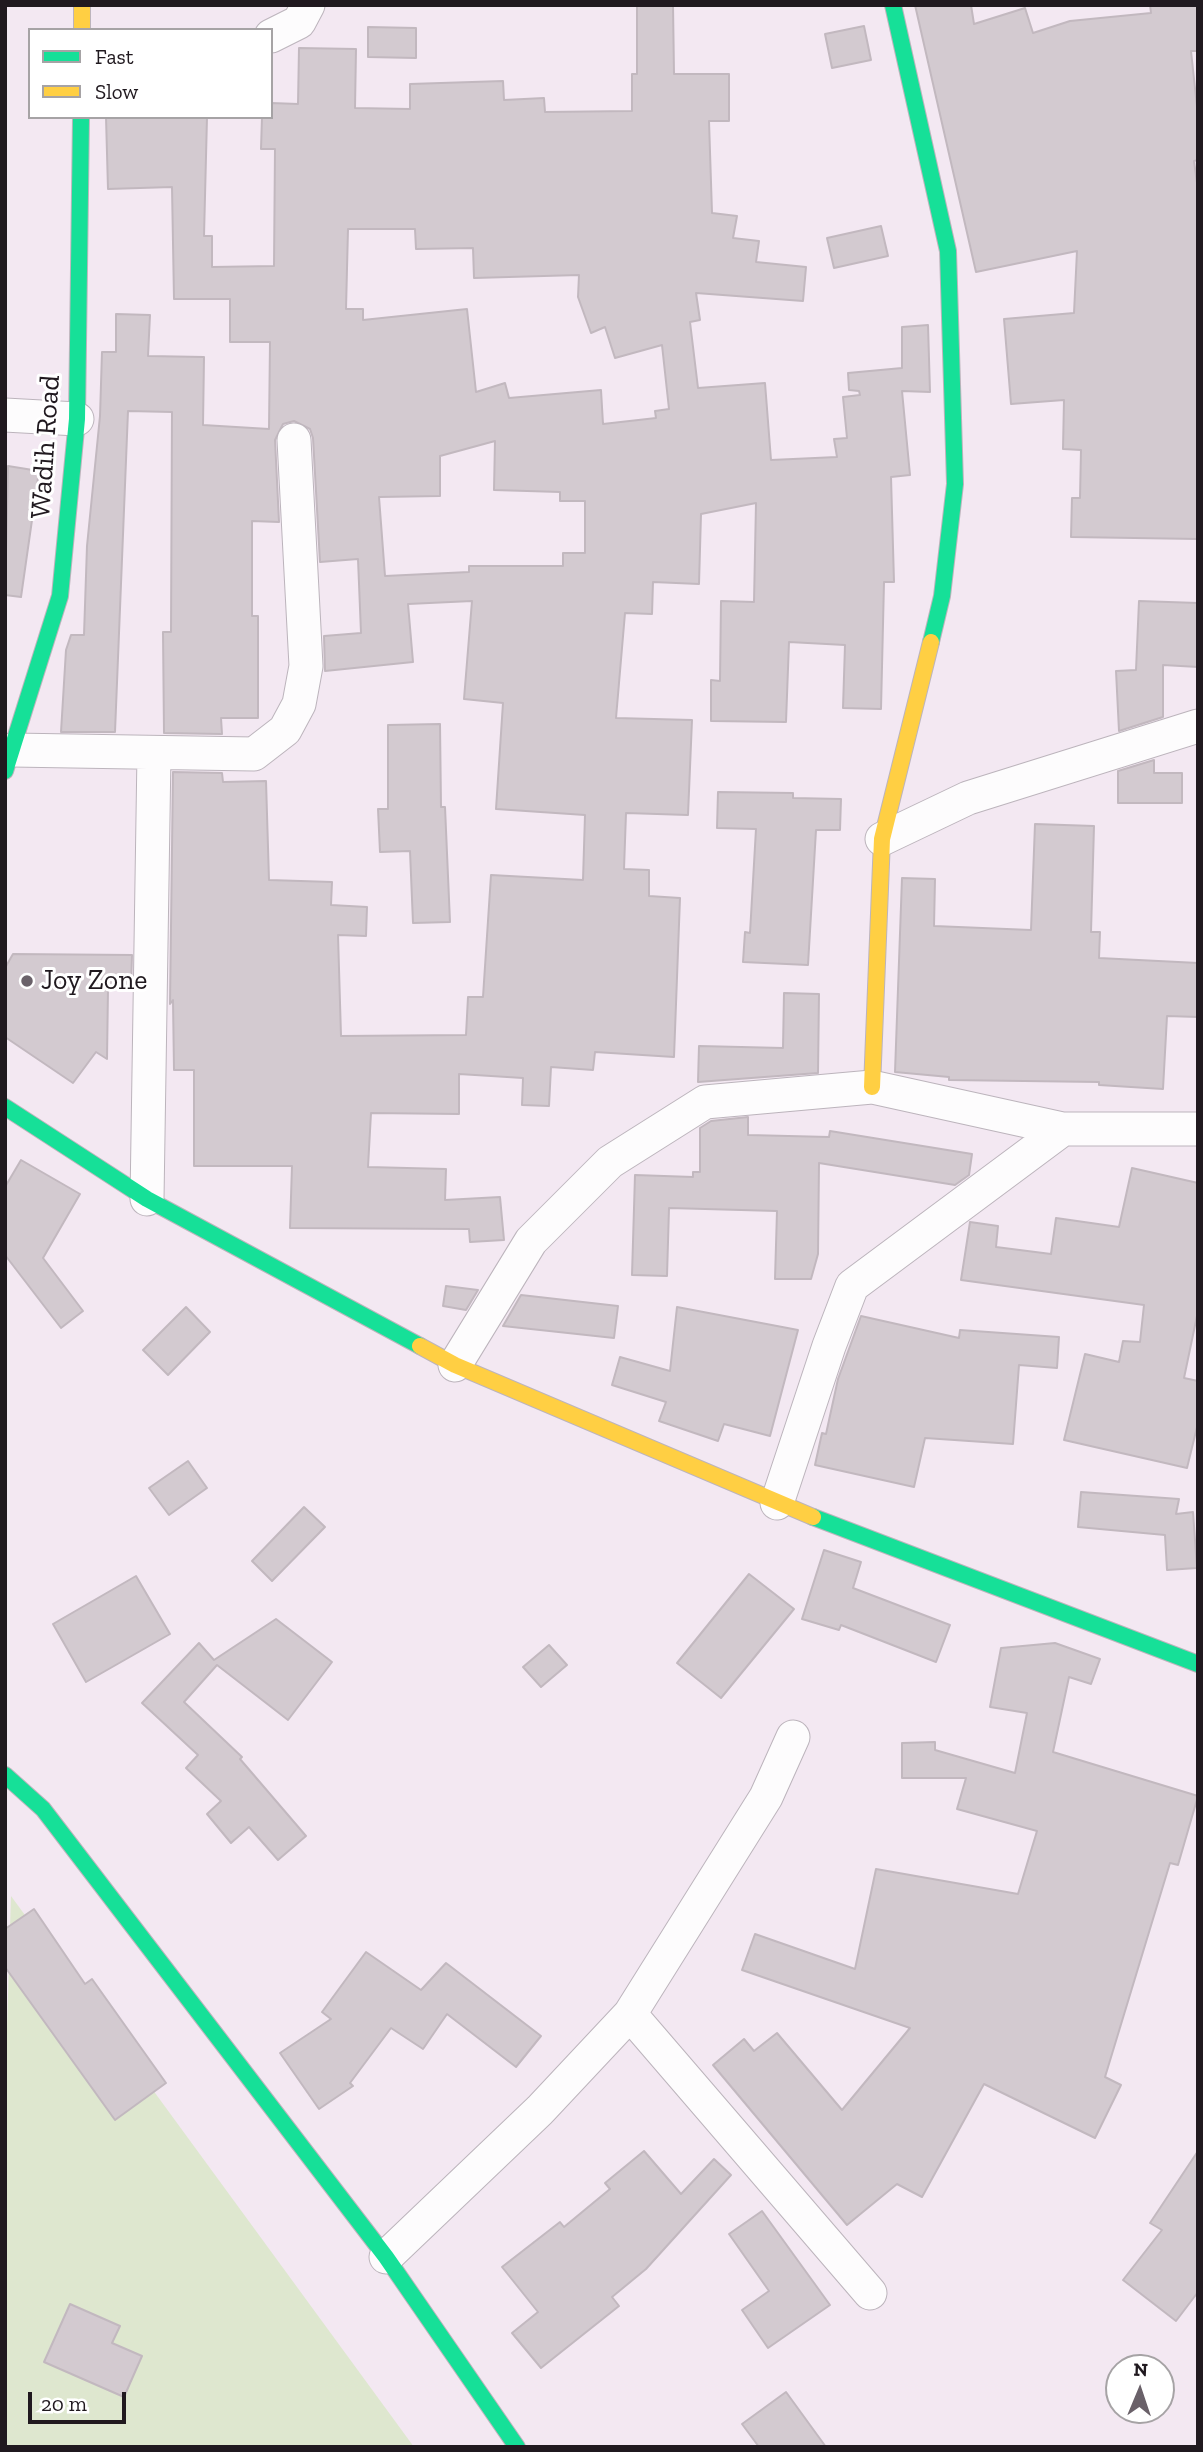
<!DOCTYPE html>
<style>
body{margin:0}
#map{position:relative;width:1203px;height:2452px;overflow:hidden;background:#f3e8f2;font-family:"Zilla Slab",serif}
canvas{display:block}
.frame{position:absolute;inset:0;border:7px solid #20191f;pointer-events:none}
.legend{position:absolute;left:28px;top:28px;width:245px;height:91px;box-sizing:border-box;background:#fff;border:2px solid #a6a3a5;margin:0;padding:9px 12px;list-style:none;font-size:21px;color:#20191f}
.legend li{display:flex;align-items:center;gap:14px;height:35px}
.legend b{width:35px;border:2px solid #a6a3a5}
.north{position:absolute;left:1105px;top:2354px;width:70px;height:70px;box-sizing:border-box;background:#fff;border:2px solid #a6a3a5;border-radius:50%;rotate:2deg;font-size:19px;font-weight:700;line-height:28px;text-align:center;color:#20191f}
.north::after{content:'';display:block;margin:auto;width:24px;height:32px;background:#6a6169;clip-path:polygon(50% 0,100% 100%,50% 72%,0 100%)}
.scale{position:absolute;left:28px;top:2392px;width:98px;height:32px;box-sizing:border-box;border:4px solid #20191f;border-top:0;padding-left:9px;font-size:21px;line-height:24px;white-space:nowrap;color:#20191f;-webkit-text-stroke:5px #fff;paint-order:stroke}
</style>
<div id="map">
<canvas width="1203" height="2452"></canvas>
<div class="frame"></div>
<ul class="legend">
<li><b style="height:9px;background:#16e098"></b>Fast</li>
<li><b style="height:9px;background:#ffcf43"></b>Slow</li>
</ul>
<div class="north">N</div>
<div class="scale">20 m</div>
</div>
<script>
const context = document.querySelector('canvas').getContext('2d');
context.lineJoin = 'round';
function paint(path, color) {
  context.fillStyle = color;
  context.fill(path, 'evenodd');
}
function trace(path, color, width, dash) {
  context.strokeStyle = color;
  context.lineWidth = width;
  context.lineCap = dash ? 'butt' : 'round';
  context.setLineDash(dash || []);
  context.stroke(path);
}
function write(font, color, halo, rows, align = 'center') {
  context.font = font + ' "Zilla Slab",serif';
  context.lineWidth = 6;
  context.setLineDash([]);
  context.textBaseline = 'middle';
  context.strokeStyle = halo;
  context.fillStyle = color;
  for (const [text, x, y, turn = 0] of rows) {
    context.save();
    context.translate(x, y);
    context.rotate((+turn || 0) * Math.PI / 180);
    context.textAlign = isNaN(turn) ? turn : align;
    if (halo) context.strokeText(text, 0, 0);
    context.fillText(text, 0, 0);
    context.restore();
  }
}
paint(new Path2D(`
 M11,1896L414,2447H5V2095Z`), '#dee7cf');
const building = new Path2D(`
 M637,5H673L674,74H729V121H709L712,213L737,216L733,238L759,241L756,262L806,267L803,301L696,293L700,320L690,322L698,388L765,383L771,460L837,457L834,439L847,438L843,397L860,395L859,391L849,390L848,373L902,368V327L928,325L930,392L902,391L910,475L891,477L894,582H884L881,709L843,708L845,645L789,642L786,722L711,721V680L720,681L721,601L754,602L756,503L701,514L699,584L653,582L652,614L625,613L616,718L692,720L688,815L626,813L624,869L649,870V896L680,898L674,1057L595,1052L593,1070L551,1067L549,1106L522,1105L523,1078L459,1074V1114L371,1113L368,1167L446,1169L445,1200L500,1197L504,1240L470,1242L469,1229L290,1228L292,1166H194V1070H174L173,1000L170,1004L173,772L222,773L223,782L266,781L269,880L332,882L331,905L367,907L366,936L338,935L341,1036L466,1035L468,997H483L491,875L583,880L585,815L496,809L503,703L464,699L472,601L408,604L413,662L325,671L324,636L361,633L358,559L320,562L313,438L310,429L294,421L283,424L275,440L279,522L252,521V616H258V718H221L222,734L164,733L163,632H171L172,412L128,411L115,732H61L66,650L71,635H84L87,546L100,416L102,352H116V314L150,315L148,356L204,357L203,425L269,429L270,342H230V299H174L172,187L108,189L106,117H207L204,236H212V267L274,266L275,149H261L262,117H271V103L298,104L299,48L356,49L355,108L410,109V84L503,81L504,100L544,98L545,112L632,111V74H637ZM348,229H415L416,249L473,248L474,278L579,275L578,297L591,333L605,327L615,358L662,345L669,409L655,411L656,418L603,424L601,390L509,398L505,383L476,392L467,309L363,320V309H346ZM495,441L494,490L560,492V501H585V553H563V566H469V572L385,576L379,497L440,496V456Z
 M915,5H971L974,24L1025,8L1033,33L1070,21L1151,13L1150,5H1198V51H1191L1198,116V160L1194,161L1198,190V539L1071,537L1072,498H1080L1081,450L1063,449L1064,400L1011,404L1004,319L1074,313L1077,251L976,272Z
 M864,26L871,60L832,68L825,34Z
 M368,27L416,28V58L368,57Z
 M881,226L888,256L834,268L827,238Z
 M8,466L39,471L21,597L5,595Z
 M1139,601L1198,603V667L1163,665V717L1119,731L1116,671L1136,670Z
 M440,724L441,807H445L450,922L413,923L410,851L380,852L378,809H388V725Z
 M1154,760V773H1182V803H1118V771Z
 M718,792L793,793V798L841,799L840,830H816L808,965L743,962L745,932L750,933L756,829L717,828Z
 M1035,824L1094,826L1091,932H1100L1099,958L1198,963V1017L1167,1016L1163,1089L1099,1085V1082L949,1080V1077L895,1072L902,878L935,879L934,926L1031,930Z
 M13,954L132,955L131,989H108L107,1059L96,1052L73,1083L5,1037V968Z
 M784,993L819,994L818,1073L698,1082L699,1046L783,1048Z
 M748,1117V1135L829,1137L830,1131L972,1154L969,1175L955,1185L819,1163L818,1254L811,1279H775L777,1211L669,1208L667,1276L632,1275L635,1175L693,1177V1172H700V1128L711,1121Z
 M21,1160L80,1194L43,1258L83,1311L61,1328L5,1255V1187Z
 M1132,1168L1198,1183V1311L1184,1378L1198,1381V1423L1187,1468L1064,1440L1085,1354L1119,1362L1123,1341L1140,1342L1144,1305L961,1280L970,1222L998,1226L996,1247L1051,1254L1056,1218L1119,1227Z
 M446,1286L478,1290L466,1310L443,1306Z
 M521,1295L618,1306L614,1338L503,1326Z
 M186,1307L210,1332L168,1375L143,1350Z
 M677,1307L798,1330L770,1436L724,1424L718,1441L659,1421L666,1402L612,1385L620,1357L670,1371Z
 M861,1316L959,1338L960,1330L1059,1337L1057,1368L1019,1365L1013,1444L925,1438L914,1487L815,1465L822,1433L826,1434L838,1379Z
 M188,1461L207,1488L169,1515L149,1488Z
 M1081,1492L1179,1499L1176,1514L1193,1512L1197,1568L1167,1570L1165,1535L1078,1527Z
 M304,1507L325,1527L272,1581L252,1561Z
 M824,1550L861,1562L853,1588L950,1625L936,1662L841,1625L839,1630L802,1619Z
 M749,1574L794,1609L721,1698L677,1663Z
 M136,1576L170,1634L86,1682L53,1624Z
 M276,1619L332,1662L288,1720L217,1665L184,1702L242,1757L240,1759L306,1836L278,1860L249,1827L231,1843L207,1814L221,1801L186,1768L198,1755L142,1703L199,1643L214,1660Z
 M1055,1643L1100,1659L1091,1684L1069,1677L1053,1752L1198,1796L1178,1865L1170,1863L1105,2077L1121,2085L1095,2138L984,2084L922,2197L897,2184L847,2225L713,2065L744,2039L754,2051L777,2033L842,2110L910,2028L742,1970L755,1934L855,1969L876,1869L1018,1894L1037,1831L957,1809L966,1778H902V1743L935,1742V1750L1015,1773L1027,1713L990,1707L1001,1648Z
 M549,1645L567,1665L541,1687L523,1667Z
 M34,1909L85,1984L92,1979L166,2083L115,2120L5,1967V1929Z
 M366,1952L421,1990L446,1963L541,2036L516,2067L447,2014L423,2049L391,2028L350,2083L353,2086L319,2109L280,2053L331,2019L322,2012Z
 M644,2151L681,2194L714,2159L731,2175L646,2269L612,2297L619,2306L541,2368L512,2333L538,2312L502,2267L560,2222L564,2227L610,2189L605,2183Z
 M1198,2151V2292L1176,2321L1123,2280L1162,2230L1150,2223Z
 M762,2211L830,2305L768,2348L742,2310L769,2291L729,2234Z
 M70,2304L120,2326L112,2343L142,2356L124,2397L44,2362Z
 M786,2392L826,2447H759L742,2424Z`);
paint(building, '#d3cad0');
trace(building, '#c2b8bf', 2);
const street = new Path2D(`
 M271,36L299,22L308,5
 M5,415L77,419
 M12,750L254,754L285,730L299,704L306,666L294,440
 M882,839L968,798L1198,726
 M147,1199L154,753
 M455,1365L531,1241L610,1162L705,1102L872,1087L1063,1129H1198
 M777,1503L829,1346L852,1286L1063,1129
 M630,2014L870,2293
 M386,2257L540,2110L630,2014L766,1797L793,1737`);
const fast = new Path2D(`
 M893,5L948,251L955,484L942,596L931,642
 M5,771L60,596L77,419L81,117
 M5,1107L147,1199L420,1346
 M813,1517L1198,1664
 M5,1775L43,1809L386,2257L517,2447`);
const slow = new Path2D(`
 M82,5V30
 M872,1087L882,839L931,642
 M420,1346L455,1365L813,1517`);
trace(street, '#bcb4bc', 35);
trace(fast, '#bcb4bc', 18);
trace(slow, '#bcb4bc', 18);
trace(street, '#fdfcfd', 33);
trace(fast, '#16e098', 16);
trace(slow, '#ffcf43', 16);
for (const [x, y, r, color] of [
 [27,981,7,"#6a6169"]
]) {
  const dot = new Path2D();
  dot.arc(x, y, r, 0, 2 * Math.PI);
  context.fillStyle = color;
  context.fill(dot);
  trace(dot, '#fff', 2.5);
}
write('28px', '#20191f', '#fff', [
 ["Wadih Road",46,447,-86]
]);
write('28px', '#20191f', '#fff', [
 ["Joy Zone",41,981]
], 'left');
</script>
